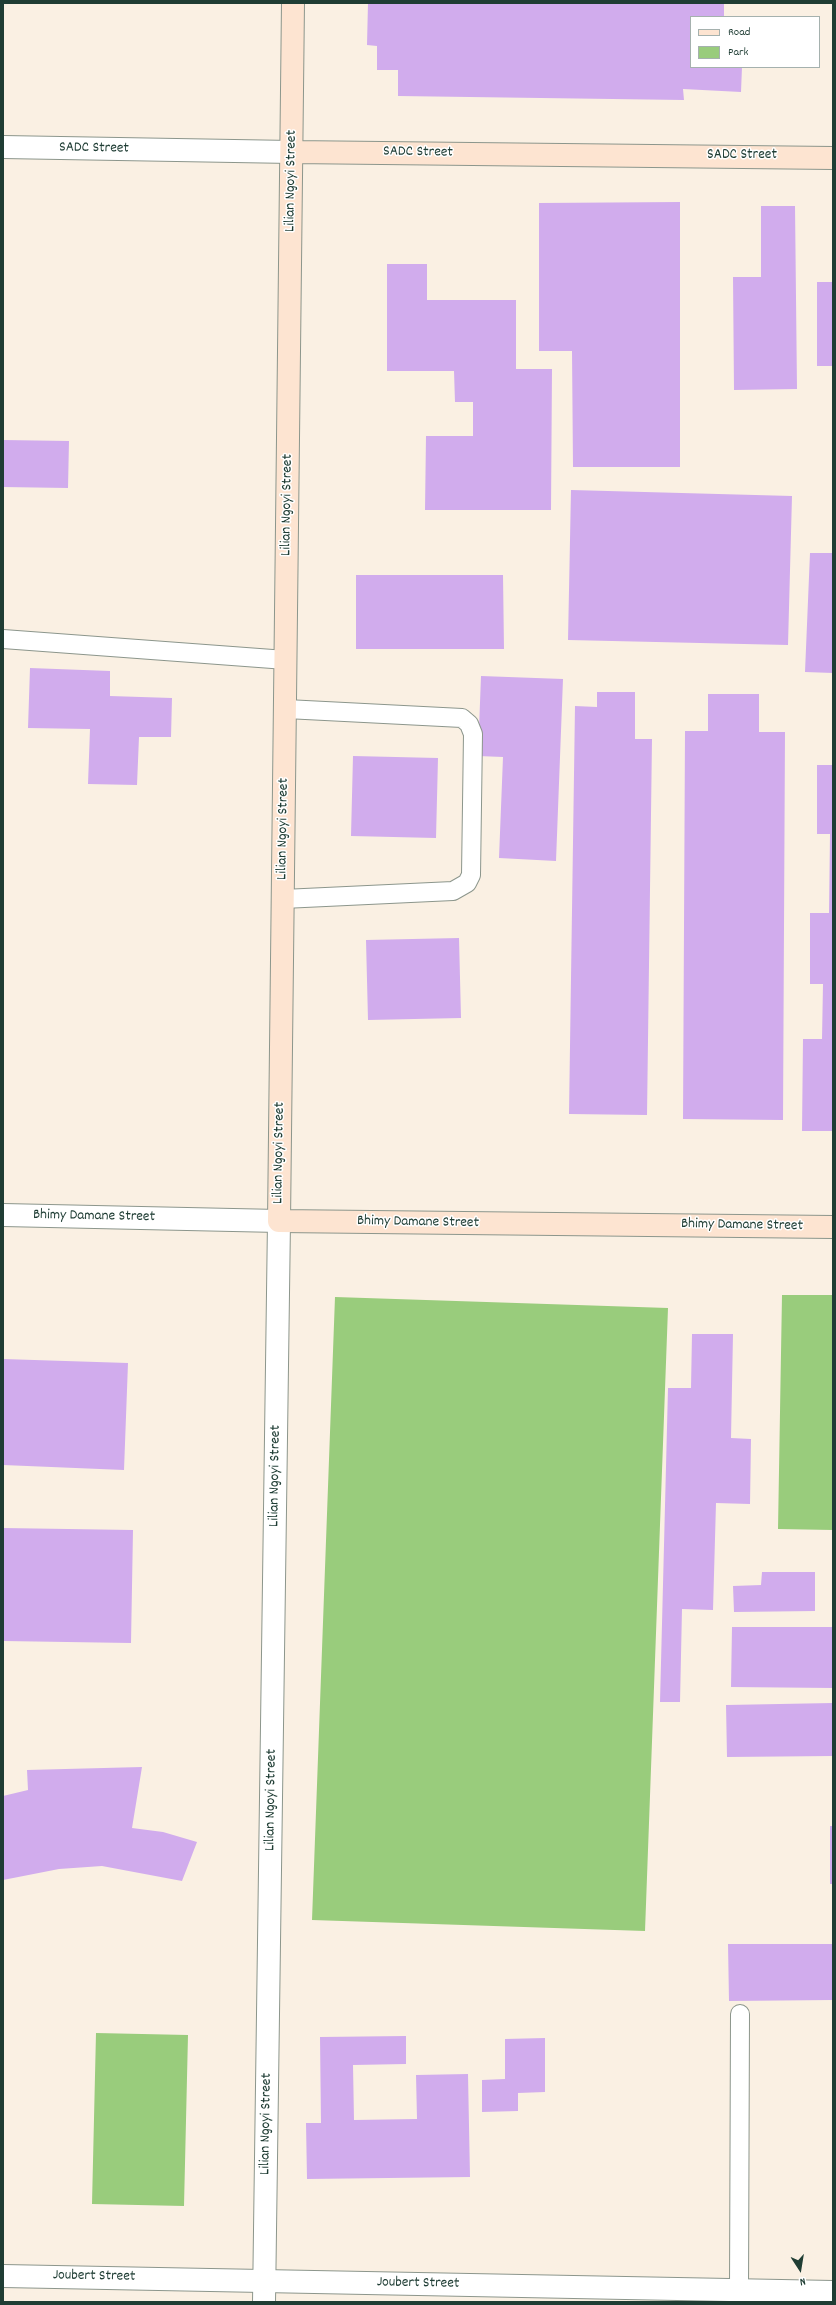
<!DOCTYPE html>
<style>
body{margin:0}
#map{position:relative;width:836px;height:2305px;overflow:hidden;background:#faf0e3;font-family:Dekko,sans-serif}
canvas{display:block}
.frame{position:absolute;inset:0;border:4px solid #1f3d34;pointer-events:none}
.legend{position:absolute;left:690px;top:16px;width:130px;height:52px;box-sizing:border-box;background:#fff;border:1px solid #a5b1ae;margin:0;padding:5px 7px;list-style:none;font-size:12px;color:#1f3d34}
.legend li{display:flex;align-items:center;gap:8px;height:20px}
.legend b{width:20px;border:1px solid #a5b1ae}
.north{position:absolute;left:780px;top:2249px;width:40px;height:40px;-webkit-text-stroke:3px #fff;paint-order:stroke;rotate:168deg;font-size:11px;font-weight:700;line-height:16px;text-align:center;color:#1f3d34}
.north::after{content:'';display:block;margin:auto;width:14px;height:18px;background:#1f3d34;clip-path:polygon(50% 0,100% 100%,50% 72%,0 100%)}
</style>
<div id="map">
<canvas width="836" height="2305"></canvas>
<div class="frame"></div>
<ul class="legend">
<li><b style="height:5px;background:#fde4d1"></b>Road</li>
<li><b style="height:11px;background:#99cc7c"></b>Park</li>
</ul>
<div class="north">N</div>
</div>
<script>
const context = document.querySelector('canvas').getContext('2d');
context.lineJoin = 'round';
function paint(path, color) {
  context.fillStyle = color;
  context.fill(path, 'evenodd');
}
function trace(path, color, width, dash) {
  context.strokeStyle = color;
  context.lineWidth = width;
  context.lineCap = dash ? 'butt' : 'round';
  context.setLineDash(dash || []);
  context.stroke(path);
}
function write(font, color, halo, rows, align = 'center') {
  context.font = font + ' Dekko,sans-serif';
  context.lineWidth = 3;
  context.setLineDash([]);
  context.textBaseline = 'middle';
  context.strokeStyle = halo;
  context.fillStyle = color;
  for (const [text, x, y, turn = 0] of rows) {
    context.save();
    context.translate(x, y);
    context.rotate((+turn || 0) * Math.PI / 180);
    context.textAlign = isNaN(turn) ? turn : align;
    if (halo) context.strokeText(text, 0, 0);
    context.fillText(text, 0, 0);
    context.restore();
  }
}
paint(new Path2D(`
 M782,1295H833V1530L778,1529Z
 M335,1297L668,1308L645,1931L312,1920Z
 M96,2033L188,2035L184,2206L92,2204Z`), '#99cc7c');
paint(new Path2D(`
 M368,3H724V17H691V67H742L741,92L683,89L684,100L398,96V70H377V46L367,45Z
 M680,202V467H573L572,351H539V203Z
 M761,206H795L797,389L734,390L733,277H761Z
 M387,264H427V300H516V369H552L551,510H425L426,436H473V402H455L454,371H387Z
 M817,282H833V366H817Z
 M3,440L69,441L68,488L3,487Z
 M571,490L792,496L788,645L568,640Z
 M810,553H833V673L805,672Z
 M356,575H503L504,649H356Z
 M30,668L110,671V696L172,698L171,737H139L137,785L88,784L90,729L28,728Z
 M481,676L563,679L556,861L499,858L503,757L478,756Z
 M597,692H635V739H652L647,1115L569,1114L575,706L597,707Z
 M708,694H759V732H785L783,1120L683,1119L685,731H708Z
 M353,756L438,758L436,838L351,836Z
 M817,765H833V1131H802L803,1039H822L823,984H810V913H829L830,834H817Z
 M459,938L461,1018L368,1020L366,940Z
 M692,1334H733L731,1438L751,1439L750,1504L716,1503L713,1610L682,1609L680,1702H660L668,1388H691Z
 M3,1359L128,1363L124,1470L3,1465Z
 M3,1528L133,1530L131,1643L3,1641Z
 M762,1572H815V1611L734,1612L733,1586L761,1585Z
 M732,1627H833V1688L731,1687Z
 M833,1703V1756L727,1757L726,1705Z
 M142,1767L132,1828L163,1832L197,1842L182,1881L102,1866L59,1869L3,1880V1796L28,1790L27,1770Z
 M830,1826H833V1884H830Z
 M728,1944H833V2000L729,2001Z
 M406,2036V2064L353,2065L354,2120L417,2119L416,2075L468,2074L470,2177L307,2179L306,2123H321L320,2037Z
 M545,2038V2092L518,2093V2111L482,2112V2080L505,2079V2039Z`), '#d1aced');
const service = new Path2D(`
 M3,639L286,660
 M283,899L453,891L467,883L471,875L473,734L469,724L462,718L286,709
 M739,2290L740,2014`);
const minor = new Path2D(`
 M3,1215L279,1221
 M3,2276L833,2292`);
const tertiary = new Path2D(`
 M3,147L292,152
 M264,2302L279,1221`);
const secondary = new Path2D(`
 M293,3L279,1221L833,1227
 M292,152L833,158`);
trace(service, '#8c968c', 20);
trace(minor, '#8c968c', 24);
trace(tertiary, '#8c968c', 24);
trace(secondary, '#8c968c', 24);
trace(service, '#fff', 18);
trace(minor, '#fff', 22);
trace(tertiary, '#fff', 22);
trace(secondary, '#fde4d1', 22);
write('15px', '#1f3d34', '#fff', [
 ["SADC Street",94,149,1],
 ["SADC Street",418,153,1],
 ["SADC Street",742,156],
 ["Lilian Ngoyi Street",292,181,-89],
 ["Lilian Ngoyi Street",288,505,-89],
 ["Lilian Ngoyi Street",284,829,-89],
 ["Lilian Ngoyi Street",280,1153,-89],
 ["Bhimy Damane Street",94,1217,1],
 ["Bhimy Damane Street",418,1223,1],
 ["Bhimy Damane Street",742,1226,1],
 ["Lilian Ngoyi Street",276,1476,-89],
 ["Lilian Ngoyi Street",272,1800,-89],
 ["Lilian Ngoyi Street",267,2124,-89],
 ["Joubert Street",94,2277,1],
 ["Joubert Street",418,2284,1]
]);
</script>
